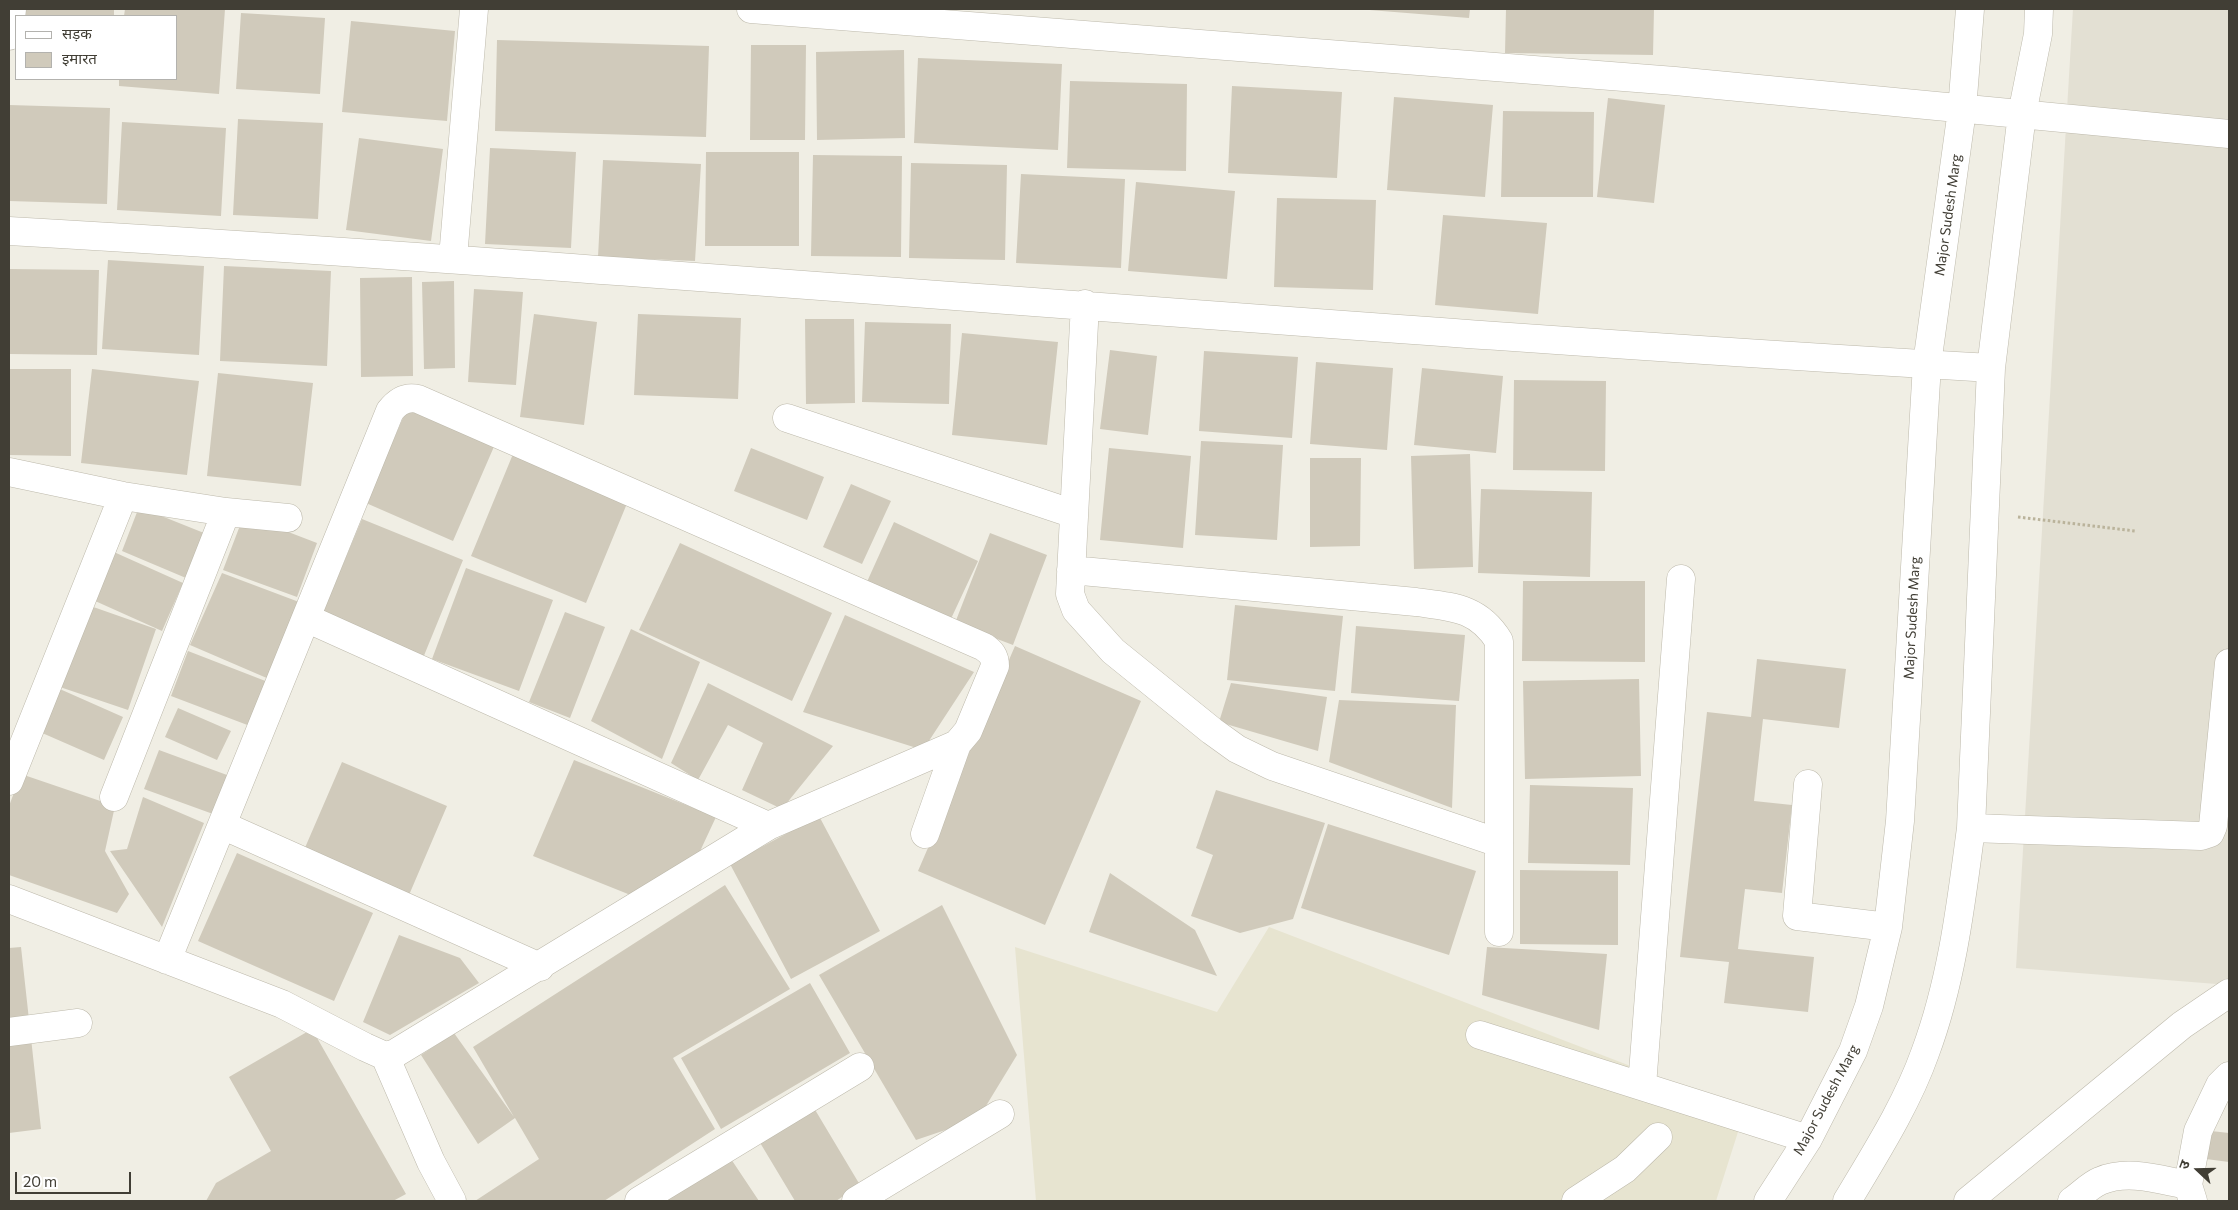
<!DOCTYPE html>
<meta charset="utf-8">
<style>
body{margin:0}
#map{position:relative;width:2238px;height:1210px;overflow:hidden;background:#f0eee4;font-family:Commissioner,"Noto Sans Devanagari",sans-serif}
canvas{display:block}
.frame{position:absolute;inset:0;border:10px solid #413e35;pointer-events:none}
.legend{position:absolute;left:15px;top:15px;width:162px;height:65px;box-sizing:border-box;background:#fff;border:1px solid #b3b2ae;margin:0;padding:6px 9px;list-style:none;font-size:15px;color:#413e35}
.legend li{display:flex;align-items:center;gap:10px;height:25px}
.legend b{width:25px;border:1px solid #b3b2ae}
.north{position:absolute;left:2173px;top:1145px;width:50px;height:50px;-webkit-text-stroke:4px #fff;paint-order:stroke;rotate:291deg;font-size:14px;font-weight:700;line-height:20px;text-align:center;color:#413e35}
.north::after{content:'';display:block;margin:auto;width:18px;height:22px;background:#413e35;clip-path:polygon(50% 0,100% 100%,50% 72%,0 100%)}
.scale{position:absolute;left:15px;top:1172px;width:116px;height:22px;box-sizing:border-box;border:2px solid #413e35;border-top:0;padding-left:6px;font-size:15px;line-height:18px;white-space:nowrap;color:#413e35;-webkit-text-stroke:4px #fff;paint-order:stroke}
</style>
<div id="map">
<canvas width="2238" height="1210"></canvas>
<div class="frame"></div>
<ul class="legend">
<li><b style="height:6px;background:#fff"></b>सड़क</li>
<li><b style="height:14px;background:#d0cabb"></b>इमारत</li>
</ul>
<div class="north">उ</div>
<div class="scale">20 m</div>
</div>
<script>
const context = document.querySelector('canvas').getContext('2d');
context.lineJoin = 'round';
function paint(path, color) {
  context.fillStyle = color;
  context.fill(path, 'evenodd');
}
function trace(path, color, width, dash) {
  context.strokeStyle = color;
  context.lineWidth = width;
  context.lineCap = dash ? 'butt' : 'round';
  context.setLineDash(dash || []);
  context.stroke(path);
}
function write(font, color, halo, rows, align = 'center') {
  context.font = font + ' Commissioner,sans-serif';
  context.lineWidth = 4;
  context.setLineDash([]);
  context.textBaseline = 'middle';
  context.strokeStyle = halo;
  context.fillStyle = color;
  for (const [text, x, y, turn = 0] of rows) {
    context.save();
    context.translate(x, y);
    context.rotate((+turn || 0) * Math.PI / 180);
    context.textAlign = isNaN(turn) ? turn : align;
    if (halo) context.strokeText(text, 0, 0);
    context.fillText(text, 0, 0);
    context.restore();
  }
}
paint(new Path2D(`
 M2073,9H2229V985L2016,968Z`), '#e3e0d3');
paint(new Path2D(`
 M1269,927L1745,1110L1716,1201H1036L1015,947L1217,1012Z`), '#e7e4d0');
paint(new Path2D(`
 M21,9H114V16H21Z
 M125,9H225L219,94L119,86V79H176V16H124Z
 M1357,9H1470L1469,18Z
 M1506,9H1654L1653,55L1505,53Z
 M241,13L325,18L320,94L236,89Z
 M351,21L455,31L447,121L342,112Z
 M497,40L709,46L706,137L495,131Z
 M751,45H806L805,140H750Z
 M904,50L905,138L817,140L816,52Z
 M918,58L1062,64L1058,150L914,143Z
 M1070,81L1187,84L1186,171L1067,168Z
 M1232,86L1342,92L1337,178L1228,173Z
 M1394,97L1493,105L1485,197L1387,190Z
 M1608,98L1665,105L1654,203L1597,197Z
 M9,105L110,108L107,204L9,201Z
 M1503,111L1594,112L1593,197H1501Z
 M238,119L323,123L318,219L233,215Z
 M122,122L226,128L221,216L117,210Z
 M359,138L443,149L431,241L346,230Z
 M490,148L576,152L571,248L485,244Z
 M706,152H799V246H705Z
 M813,155L902,156L901,257L811,256Z
 M603,160L701,164L695,261L598,257Z
 M911,163L1007,165L1005,260L909,258Z
 M1021,174L1125,179L1121,268L1016,263Z
 M1136,182L1235,191L1227,279L1128,271Z
 M1277,198L1376,200L1373,290L1274,287Z
 M1443,215L1547,223L1538,314L1435,305Z
 M108,260L204,266L199,355L102,349Z
 M224,266L331,271L327,366L220,361Z
 M9,269L99,270L97,355L9,354Z
 M412,277L413,376L361,377L360,278Z
 M454,281L455,368L424,369L422,282Z
 M474,289L523,292L516,385L468,382Z
 M534,314L597,322L584,425L520,417Z
 M638,314L741,318L738,399L634,395Z
 M805,319H854L855,403L806,404Z
 M865,322L951,324L949,404L862,402Z
 M962,333L1058,342L1047,445L952,435Z
 M1110,350L1157,356L1148,435L1100,429Z
 M1204,351L1298,357L1292,438L1199,431Z
 M1316,362L1393,368L1387,450L1310,444Z
 M1422,368L1503,376L1496,453L1414,445Z
 M9,369H71V456L9,455Z
 M92,369L199,381L187,475L81,463Z
 M218,373L313,383L301,486L207,476Z
 M1514,380L1606,381L1605,471L1513,470Z
 M409,404L496,442L453,541L366,503Z
 M1201,441L1283,445L1277,540L1195,535Z
 M751,448L824,477L807,520L734,491Z
 M1109,448L1191,456L1183,548L1100,540Z
 M513,454L628,501L586,603L471,556Z
 M1470,454L1473,567L1414,569L1411,456Z
 M1310,458H1361L1360,546L1310,547Z
 M851,484L891,501L862,564L823,547Z
 M1481,489L1592,492L1590,577L1478,573Z
 M139,507L204,533L186,578L122,551Z
 M244,515L317,543L297,597L223,570Z
 M362,519L463,560L423,658L321,617Z
 M894,522L978,561L949,623L866,584Z
 M990,533L1047,555L1013,645L955,623Z
 M680,543L832,613L792,701L639,630Z
 M105,548L183,583L162,631L84,596Z
 M466,568L553,600L519,691L432,659Z
 M222,573L307,605L276,682L190,645Z
 M1523,581H1645V662L1522,661Z
 M82,603L156,629L128,710L54,685Z
 M1235,605L1343,616L1335,691L1227,680Z
 M565,612L605,627L570,718L529,702Z
 M845,615L974,672L923,750L803,712Z
 M1356,626L1465,635L1459,701L1351,693Z
 M631,629L700,662L662,759L591,721Z
 M1015,646L1141,701L1045,925L918,871Z
 M188,651L268,682L250,726L171,696Z
 M1757,659L1846,669L1839,728L1763,719L1754,801L1792,805L1782,893L1745,889L1738,949L1814,957L1808,1012L1724,1003L1729,962L1680,957L1707,712L1751,717Z
 M1639,679L1641,776L1525,779L1523,681Z
 M708,683L833,746L782,809L742,790L763,743L728,725L698,780L671,763Z
 M1231,683L1327,697L1318,751L1219,722Z
 M53,686L123,717L104,760L33,729Z
 M1339,700L1456,705L1452,808L1329,762Z
 M178,708L231,731L217,760L165,737Z
 M159,750L227,775L213,814L144,789Z
 M574,760L716,817L695,862L633,896L533,856Z
 M342,762L447,806L409,895L304,850Z
 M21,774L115,806L105,851L129,894L117,913L9,875V806Z
 M1530,785L1633,788L1630,865L1528,863Z
 M1216,790L1325,823L1293,919L1240,933L1191,916L1213,855L1196,848Z
 M143,797L204,823L162,927L110,851L127,849Z
 M819,816L880,931L791,979L730,864Z
 M1328,824L1476,871L1449,955L1301,908Z
 M237,853L373,913L334,1001L198,941Z
 M1520,870L1618,871V945L1520,944Z
 M1110,873L1195,930L1217,976L1089,932Z
 M725,885L790,989L673,1058L715,1129L604,1201H475L539,1159L515,1118L478,1144L421,1055L454,1033L514,1117L473,1047Z
 M942,905L1017,1055L978,1119L916,1140L819,975Z
 M399,935L460,958L479,983L390,1035L363,1022Z
 M21,947L41,1129L9,1133V948Z
 M1487,947L1607,954L1599,1030L1482,995Z
 M810,983L850,1053L721,1129L681,1058Z
 M312,1029L406,1194L393,1201H206L216,1183L271,1151L229,1077Z
 M814,1108L860,1185L836,1201H795L759,1141Z
 M2211,1131L2229,1133V1162L2206,1159Z
 M731,1159L759,1201H664Z`), '#d0cabb');
const minor = new Path2D(`
 M751,9L1675,81L2229,134
 M9,36L12,9
 M9,231C670,269 1330,330 1991,368
 M453,258L474,9
 M1085,304L1070,594L1076,610L1113,651L1212,731L1237,749L1272,766L1499,843
 M787,418L1074,514
 M9,472L123,496L226,512L288,518
 M1071,570L1416,602C1452,607 1478,607 1499,641V932
 M306,618L768,826
 M9,781L123,496
 M1808,784L1797,916L1888,927
 M114,797L226,512
 M222,825L540,967
 M1971,828L2201,836L2210,833L2213,826L2229,663
 M925,834L957,744
 M9,899L282,1004L365,1047L385,1056L394,1054L768,826L957,744L968,731L995,666C995,656 991,652 984,647L418,399C406,396 397,402 390,411L167,960
 M9,1032L78,1023
 M1480,1035L1808,1139
 M385,1056L431,1162L452,1201
 M1642,1086L1681,579
 M639,1201L860,1067
 M856,1201L1000,1114
 M1576,1201L1625,1169L1658,1137
 M1768,1201L1808,1139L1853,1051L1869,1006L1888,927L1900,821L1927,364L1962,110L1970,9
 M1847,1201C1875,1154 1907,1104 1925,1053C1952,981 1961,904 1971,828L1991,368L2022,114L2038,34L2039,9
 M1968,1201L2182,1025L2229,993
 M2072,1201C2081,1195 2090,1185 2100,1181C2128,1169 2160,1180 2188,1185
 M2193,1201L2188,1185L2198,1131L2220,1085L2229,1076`);
trace(minor, '#bdb9ab', 29);
trace(new Path2D(`
 M2018,517L2135,531`), '#bab39b', 3, [2.5, 2.5]);
trace(minor, '#fff', 28);
write('14px', '#413e35', '#fff', [
 ["Major Sudesh Marg",1948,215,-82],
 ["Major Sudesh Marg",1912,618,-87],
 ["Major Sudesh Marg",1826,1100,-62]
]);
</script>
